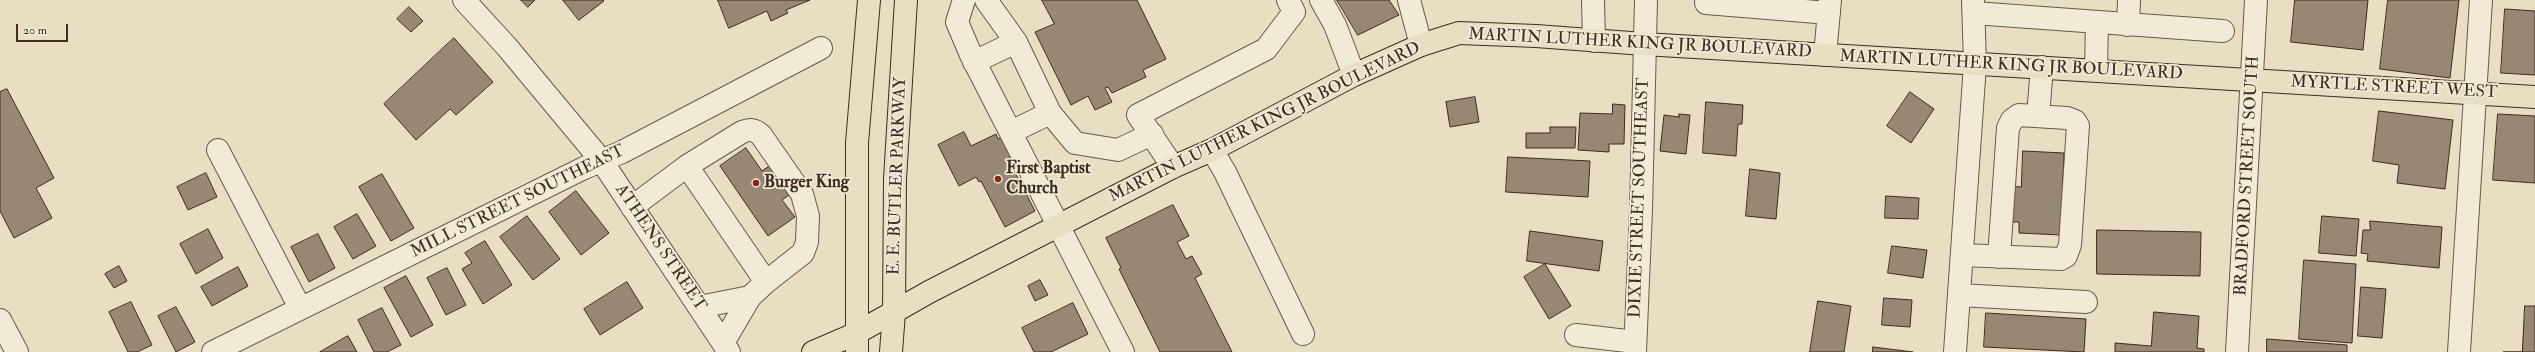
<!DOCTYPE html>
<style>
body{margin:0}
#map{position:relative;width:2535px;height:352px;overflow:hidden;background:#e9dec1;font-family:"IM FELL Double Pica",serif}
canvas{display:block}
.scale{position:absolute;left:16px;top:24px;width:52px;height:18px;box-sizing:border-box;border:2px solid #3f2b1f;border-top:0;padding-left:5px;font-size:12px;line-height:14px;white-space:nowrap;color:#3f2b1f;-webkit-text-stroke:3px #f1ead7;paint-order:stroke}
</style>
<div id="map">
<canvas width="2535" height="352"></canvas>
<div class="scale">20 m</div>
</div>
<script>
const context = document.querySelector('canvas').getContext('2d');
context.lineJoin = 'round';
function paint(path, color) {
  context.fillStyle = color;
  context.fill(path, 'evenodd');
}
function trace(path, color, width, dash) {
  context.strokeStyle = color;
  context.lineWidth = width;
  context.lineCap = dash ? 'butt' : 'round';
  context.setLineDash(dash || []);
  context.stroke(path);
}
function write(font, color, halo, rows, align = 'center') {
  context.font = font + ' "IM FELL Double Pica",serif';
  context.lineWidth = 3.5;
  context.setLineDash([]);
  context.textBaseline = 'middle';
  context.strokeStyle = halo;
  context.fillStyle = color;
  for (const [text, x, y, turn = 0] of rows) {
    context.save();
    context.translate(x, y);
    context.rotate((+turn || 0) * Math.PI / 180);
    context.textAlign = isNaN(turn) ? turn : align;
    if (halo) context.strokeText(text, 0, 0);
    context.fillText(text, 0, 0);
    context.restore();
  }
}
const building = new Path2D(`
 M521,0H535L528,7Z
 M563,0H603L604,1L579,20Z
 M718,0H810L786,10L788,13L771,21L767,11L729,28Z
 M1042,0H1137L1166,59L1143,70L1146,77L1112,93L1108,87L1105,88L1112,102L1095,110L1088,96L1071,105L1035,32L1054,24Z
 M1337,0H1389L1399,15L1358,35Z
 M2295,0H2368L2363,50L2291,42Z
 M2388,0H2459L2450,78L2380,69Z
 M409,7L423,21L411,32L397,19Z
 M2505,9L2535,11V75L2501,73Z
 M454,38L493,82L456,115L450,109L416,140L384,104Z
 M7,89L54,178L36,188L52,218L14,238L0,211V92Z
 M1910,92L1934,109L1911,143L1887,126Z
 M1475,97L1479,122L1450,127L1446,102Z
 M1706,102L1743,105L1742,124H1738L1736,156L1703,153Z
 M1613,104L1625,105L1624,144H1609V152L1578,150L1580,113L1612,114Z
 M2379,111L2453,120L2445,189L2397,183L2399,165L2373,161Z
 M1679,114L1690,115L1686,154L1660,151L1664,115L1679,117Z
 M2498,114L2535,116V183L2493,180Z
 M1550,127H1576L1575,148H1526V133H1550Z
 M964,132L971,146L996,134L998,139L1003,137L1014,158L1009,161L1035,211L1005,227L981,181L979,182L976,177L959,186L938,145Z
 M746,148L762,171L769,166L789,195L782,200L795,217L768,236L720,166Z
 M2023,151L2064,153L2061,235L2019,233V222H2009L2010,186L2021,187Z
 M1508,157L1590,161L1588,197L1506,192Z
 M1750,169L1780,173L1776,219L1746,216Z
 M206,173L217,197L188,210L177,187Z
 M382,174L414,228L391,241L359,187Z
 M576,191L609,233L581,255L549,212Z
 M1886,196L1919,198L1918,219L1885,218Z
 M1173,205L1189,236L1177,242L1186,259L1192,256L1202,274L1195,278L1232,352H1160L1119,269L1121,268L1106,238Z
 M357,214L376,246L353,259L334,227Z
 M527,216L560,259L533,280L500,237Z
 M2322,216L2359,219L2356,256L2319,253Z
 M2370,221L2442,227L2439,268L2367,261L2368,254L2361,253L2363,230H2370Z
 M208,229L223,258L196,274L180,244Z
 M2097,230L2201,232L2200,276L2097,274Z
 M1530,231L1603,241L1599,271L1527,261Z
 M318,234L335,268L309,282L291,247Z
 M485,241L512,285L483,304L462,269L472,263L465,253Z
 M1892,246L1927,250L1923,278L1888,273Z
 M2304,260L2356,264L2352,343L2299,339Z
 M1545,264L1571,306L1549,319L1524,277Z
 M119,266L127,281L114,288L105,274Z
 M238,267L248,286L212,306L201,287Z
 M447,268L466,305L446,315L427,278Z
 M406,276L433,325L411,337L384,288Z
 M1040,280L1048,295L1035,301L1028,286Z
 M627,282L643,308L600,335L584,309Z
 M2361,287L2386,289L2382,338L2358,336Z
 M1884,298L1912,300L1910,327L1882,325Z
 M1818,301L1851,306L1844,352H1810Z
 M131,302L152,345L137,352H128L109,312Z
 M1073,303L1088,334L1051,352H1034L1022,328Z
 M2525,306H2535V352H2503H2522Z
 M176,307L195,342L176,352L158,316Z
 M382,308L401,345L387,352H374L358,320Z
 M2154,312L2199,316L2197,348L2204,349V352H2115V343L2151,346Z
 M1986,313L2086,319L2084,352L1984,347Z
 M348,336L357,352H320Z
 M2267,339L2347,345V352H2267Z
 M1873,347L1913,352H1873Z`);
paint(building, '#978873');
trace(building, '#3f2b1f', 1);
const minor = new Path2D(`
 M464,0L507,47L601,160L729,352
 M964,0L957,22L971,55L1123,352
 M1321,0L1335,25L1354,75
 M1409,0L1421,45
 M1593,0L1594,41
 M1706,3L1829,13
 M1974,13L2223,31
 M2128,25L2129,0
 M1016,42L1050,113L1075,143L1118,150L1152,134
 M1825,55L1830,0
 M974,62L1016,42L986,0
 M2096,70L2097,23
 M2038,116L2042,67
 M1011,132L1050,113
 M218,150L300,308
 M1212,150L1225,172L1303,334
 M687,166L742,132C750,129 754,129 761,135L802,194L808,216L807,242L803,253L766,282L750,297L723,343
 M1173,167L1138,115L1266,49L1294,12L1288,0
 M632,207L687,166L766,282
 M1962,255L2061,259L2066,256L2070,245L2078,126L2075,121L2067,118L2019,115L2012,120L2008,128L1999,257
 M1959,295L2086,302
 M699,307L750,297
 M0,320L17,352
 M1576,335L1635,342
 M213,352L584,168L622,152L821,48
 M1635,352L1641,210L1646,0
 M1955,352L1975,64L1973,0
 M2237,352L2256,0
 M2459,352L2481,0`);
const major = new Path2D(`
 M813,352L855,334L929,292L1173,167L1212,150L1354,75L1421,45L1459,33L1536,36L1644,44L2535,97`);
const highway = new Path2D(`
 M857,352V143L869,0
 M891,352L894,312L895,179L906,0`);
trace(minor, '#6a5848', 24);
trace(major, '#3f2b1f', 24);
trace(highway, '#3f2b1f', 24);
trace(minor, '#f1ead7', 22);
trace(major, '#e9dec1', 22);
trace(highway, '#e9dec1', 22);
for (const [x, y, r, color] of [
 [998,179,4,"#8f2418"],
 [756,183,4,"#8f2418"]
]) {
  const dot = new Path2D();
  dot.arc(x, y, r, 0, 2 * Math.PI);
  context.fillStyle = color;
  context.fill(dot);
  trace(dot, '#f1ead7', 1.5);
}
write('17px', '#3f2b1f', '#f1ead7', [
 ["MARTIN LUTHER KING JR BOULEVARD",1640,44,3],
 ["MARTIN LUTHER KING JR BOULEVARD",2011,66,3],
 ["MYRTLE STREET WEST",2394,88,3],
 ["MARTIN LUTHER KING JR BOULEVARD",1265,123,-26],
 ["E. E. BUTLER PARKWAY",898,176,-88],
 ["BRADFORD STREET SOUTH",2248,176,-87],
 ["DIXIE STREET SOUTHEAST",1640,198,-88],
 ["MILL STREET SOUTHEAST",518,202,-26],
 ["ATHENS STREET",660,248,56]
]);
write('bold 17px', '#3f2b1f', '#f1ead7', [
 ["First Baptist",1006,169],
 ["Church",1006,189],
 ["Burger King",764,183]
], 'left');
</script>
